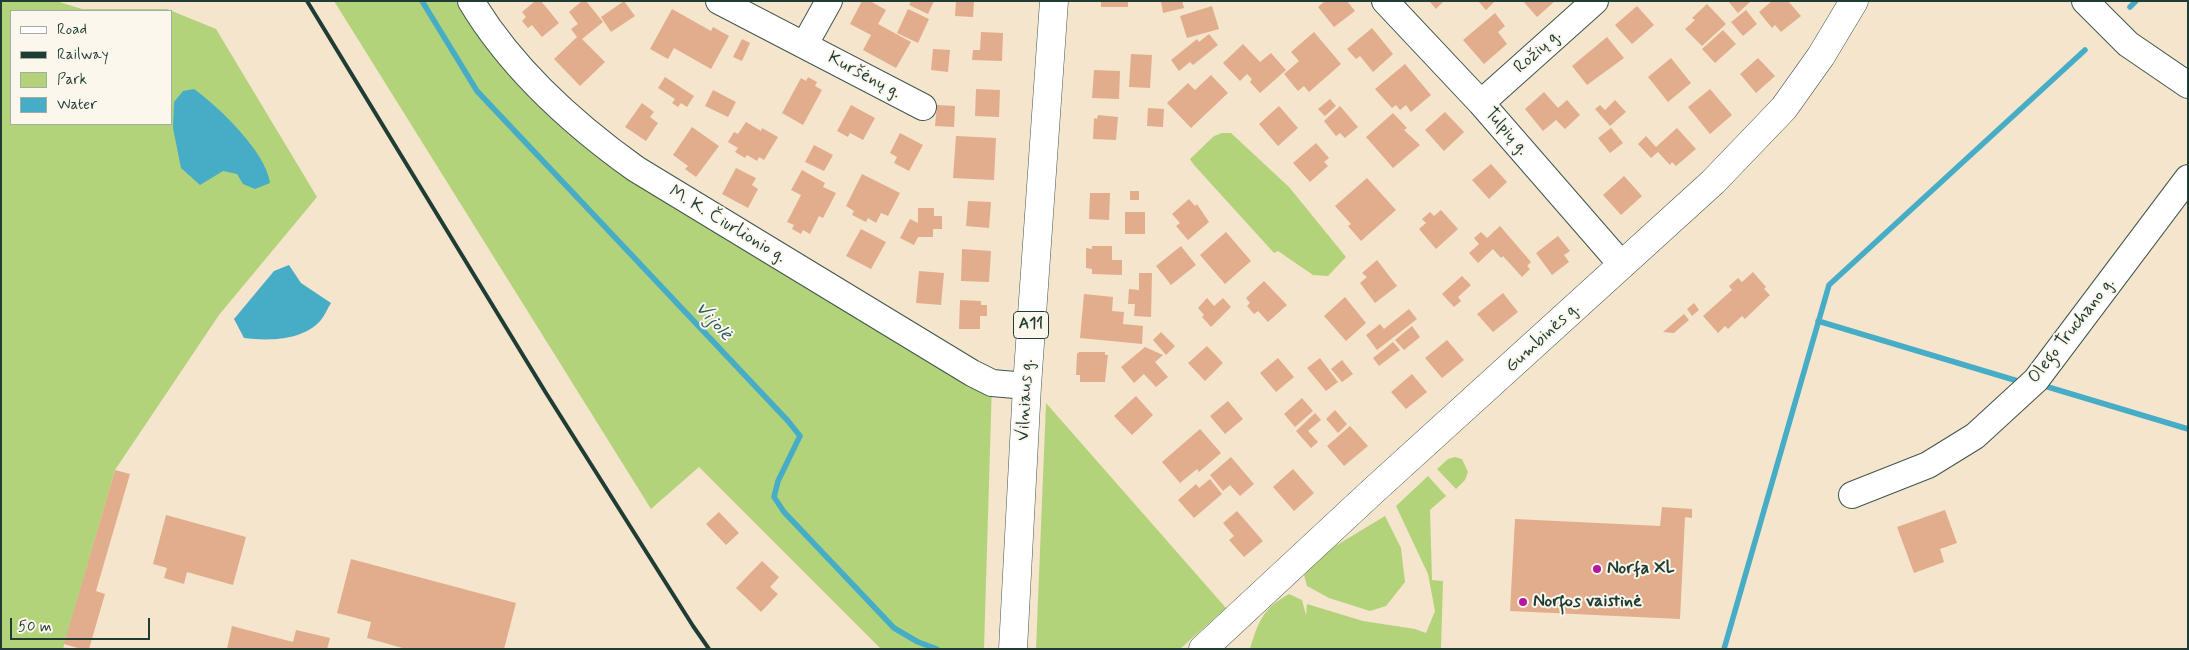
<!DOCTYPE html>
<meta charset="utf-8">
<style>
body{margin:0}
#map{position:relative;width:2189px;height:650px;overflow:hidden;background:#f5e5cd;font-family:Mynerve,sans-serif}
canvas{display:block}
.frame{position:absolute;inset:0;border:2px solid #1f3d34;pointer-events:none}
.legend{position:absolute;left:10px;top:10px;width:162px;height:115px;box-sizing:border-box;background:#fbf7ec;border:1px solid #a3ada2;margin:0;padding:6px 9px;list-style:none;font-size:15px;color:#1f3d34}
.legend li{display:flex;align-items:center;gap:10px;height:25px}
.legend b{width:25px;border:1px solid #a3ada2}
.scale{position:absolute;left:10px;top:618px;width:140px;height:22px;box-sizing:border-box;border:2px solid #1f3d34;border-top:0;padding-left:6px;font-size:15px;line-height:18px;white-space:nowrap;color:#1f3d34;-webkit-text-stroke:4px #fbf7ec;paint-order:stroke}
</style>
<div id="map">
<canvas width="2189" height="650"></canvas>
<div class="frame"></div>
<ul class="legend">
<li><b style="height:6px;background:#fff"></b>Road</li>
<li><b style="height:6px;background:#1f3d34"></b>Railway</li>
<li><b style="height:14px;background:#b3d37b"></b>Park</li>
<li><b style="height:14px;background:#47acc6"></b>Water</li>
</ul>
<div class="scale">50 m</div>
</div>
<script>
const context = document.querySelector('canvas').getContext('2d');
context.lineJoin = 'round';
function paint(path, color) {
  context.fillStyle = color;
  context.fill(path, 'evenodd');
}
function trace(path, color, width, dash) {
  context.strokeStyle = color;
  context.lineWidth = width;
  context.lineCap = dash ? 'butt' : 'round';
  context.setLineDash(dash || []);
  context.stroke(path);
}
function write(font, color, halo, rows, align = 'center') {
  context.font = font + ' Mynerve,sans-serif';
  context.lineWidth = 4;
  context.setLineDash([]);
  context.textBaseline = 'middle';
  context.strokeStyle = halo;
  context.fillStyle = color;
  for (const [text, x, y, turn = 0] of rows) {
    context.save();
    context.translate(x, y);
    context.rotate((+turn || 0) * Math.PI / 180);
    context.textAlign = isNaN(turn) ? turn : align;
    if (halo) context.strokeText(text, 0, 0);
    context.fillText(text, 0, 0);
    context.restore();
  }
}
paint(new Path2D(`
 M1,1H56L82,9H167L216,29L317,197L219,315L115,470L63,649H1ZM11,11H171V124H11Z
 M334,1H471L572,119L992,383L984,649H881L699,467L651,509Z
 M1222,133H1231L1289,187L1346,257L1328,276L1313,275L1278,251L1274,253L1194,165L1190,159L1214,136Z
 M1046,403L1226,608L1180,649H1036Z
 M1455,457L1462,459L1468,472L1465,480L1456,489L1437,469L1448,459Z
 M1428,476L1446,496L1430,510L1432,580L1443,581L1441,649H1250C1258,622 1263,608 1289,594L1302,600L1306,615L1307,604L1363,621L1415,629L1426,633L1435,611L1428,574L1396,506Z
 M1385,516L1401,548L1405,582L1386,606L1370,611L1329,598L1307,586L1304,575L1332,548Z`), '#b3d37b');
paint(new Path2D(`
 M194,89C219,107 266,152 270,183L255,189L243,184L237,174L223,171L200,185L181,168L173,128L174,102L183,91Z
 M289,265L301,283L331,303C327,309 325,315 321,320C303,341 268,341 244,338L234,319L274,271Z`), '#47acc6');
trace(new Path2D(`
 M422,1L477,91L788,421L800,436L778,481L774,497L784,512L894,628L918,642L937,649
 M2130,7L2136,1
 M1818,321L2021,382
 M2048,387L2188,429
 M1724,649L1829,285L2085,50`), '#47acc6', 5.5);
paint(new Path2D(`
 M535,1H541L559,23L542,37L532,25L528,28L522,21L526,17L522,12Z
 M582,1H586L603,22L582,39L605,62L580,86L554,59L577,37L571,29L578,24L569,12Z
 M624,1L635,16L611,32L601,17Z
 M862,1H870L886,10L878,24L911,42L896,68L863,50L871,35L850,24Z
 M911,1H934L928,14L909,5Z
 M956,1H974L973,17L955,16Z
 M1101,1H1128V7H1101Z
 M1161,1H1182L1184,8L1163,13Z
 M1325,1H1347L1355,11L1334,27L1318,7Z
 M1429,1H1444L1436,9Z
 M1478,1H1495L1486,10Z
 M1523,1H1555L1537,17Z
 M1728,1H1751L1738,13Z
 M1772,1H1788L1801,16L1781,32L1775,25L1772,28L1759,12Z
 M1707,4L1726,24L1702,46L1685,29L1695,20L1692,18Z
 M1212,6L1219,29L1187,38L1180,16Z
 M1637,6L1654,25L1632,44L1615,25Z
 M672,9L711,31L713,27L729,36L711,69L674,48L668,59L650,49Z
 M908,9L929,19L918,43L897,33Z
 M1746,10L1757,24L1743,36L1731,22Z
 M1495,13L1505,26L1498,32L1507,44L1484,64L1463,40Z
 M1372,28L1393,54L1373,72L1360,56L1356,59L1347,49Z
 M1723,30L1736,44L1715,63L1702,49Z
 M981,32L1003,33L1002,61L972,60L973,50H980Z
 M1314,32L1341,64L1309,92L1304,86L1298,91L1284,74L1299,61L1291,52Z
 M1209,34L1218,45L1193,65L1190,62L1179,71L1171,60L1197,39L1199,42Z
 M1607,37L1624,58L1587,85L1572,66Z
 M742,39L750,43L742,61L733,57Z
 M1243,44L1260,62L1271,53L1286,70L1260,93L1250,82L1252,79L1247,74L1240,81L1223,63Z
 M933,49L950,50L948,72L931,70Z
 M1131,54L1152,55L1150,88L1129,87Z
 M1671,58L1691,83L1668,102L1648,77Z
 M1758,58L1775,76L1756,93L1740,74Z
 M1405,64L1431,95L1411,112L1406,105L1400,110L1396,105L1392,108L1375,89Z
 M1094,70L1120,71L1119,99L1092,98Z
 M1211,75L1228,93L1191,128L1167,103L1188,83L1195,90Z
 M665,77L694,96L687,107L681,103L678,107L672,103L675,99L658,88Z
 M808,77L817,82L815,86L822,90L803,125L782,113L801,78L806,81Z
 M976,89L1000,90L999,117L975,116Z
 M1710,89L1732,115L1710,134L1688,107Z
 M713,90L736,102L728,117L705,106Z
 M1544,92L1558,108L1567,100L1580,115L1565,129L1556,120L1543,131L1525,109Z
 M1330,99L1336,106L1325,116L1318,109Z
 M1615,100L1626,112L1610,126L1595,109L1600,105L1605,110Z
 M642,103L654,112L650,117L658,123L646,141L625,127Z
 M851,105L875,118L863,140L850,133L848,137L837,131Z
 M937,105L955,106L954,127L935,126Z
 M1279,106L1298,128L1278,146L1259,124Z
 M1340,106L1358,127L1345,138L1340,133L1336,136L1324,121Z
 M1148,108L1164,109L1163,127L1147,126Z
 M1445,112L1464,132L1444,151L1425,130Z
 M1393,113L1407,128L1404,130L1420,145L1393,168L1366,137Z
 M1098,115L1118,117L1116,140L1093,139L1094,118L1097,119Z
 M746,122L761,131L762,128L778,137L764,160L759,157L757,161L747,155L745,158L735,152L738,148L728,142L734,132L738,134Z
 M692,127L719,146L696,177L685,169L688,166L673,155Z
 M1611,128L1623,143L1610,153L1598,138Z
 M1677,128L1696,149L1676,166L1672,162L1670,165L1658,152L1651,158L1638,144L1646,136L1656,147Z
 M900,133L923,145L909,171L894,163L897,157L890,153Z
 M956,136L996,138L994,180L953,178Z
 M1316,143L1329,158L1324,162L1328,166L1310,182L1293,163Z
 M814,145L833,155L824,171L805,162Z
 M1491,164L1507,182L1489,199L1472,180Z
 M736,168L756,178L752,185L758,189L748,208L722,194Z
 M802,170L825,183L823,187L836,193L823,218L819,216L810,234L803,230L801,234L792,229L794,225L787,222L801,195L791,190Z
 M862,174L900,193L888,216L881,213L876,223L868,218L866,222L852,215L854,211L846,206Z
 M1624,176L1642,196L1621,215L1603,195Z
 M1367,178L1396,210L1361,241L1348,226L1351,224L1335,206Z
 M1130,191H1139V200H1130Z
 M1090,193H1110L1109,220L1089,219Z
 M1189,199L1195,206L1197,204L1209,222L1188,240L1176,226L1180,223L1172,214Z
 M968,201L991,202L989,228L966,226Z
 M918,208H934V216H942V229H933V237H918L914,245L900,238L910,219L918,223Z
 M1441,210L1458,229L1436,249L1419,229L1426,223L1422,219L1430,212L1434,216Z
 M1125,212H1145V234H1125Z
 M1500,226L1531,262L1527,266L1530,269L1522,277L1503,256L1501,258L1493,249L1478,263L1469,253L1479,244L1474,238L1481,232L1487,238Z
 M861,229L886,242L871,269L846,256Z
 M1226,232L1251,261L1225,284L1200,255Z
 M1558,236L1570,251L1564,255L1569,262L1552,275L1536,253Z
 M1092,246H1112V260H1122V275L1092,274V269L1086,268V248L1092,249Z
 M1181,246L1196,265L1171,285L1156,266Z
 M962,249L991,251L989,282L961,281Z
 M1377,260L1397,286L1375,303L1360,283L1367,277L1362,273Z
 M919,271L944,273L941,305L916,303Z
 M1753,272L1766,287L1764,289L1770,295L1745,319L1742,316L1728,329L1725,326L1718,333L1703,316L1732,290L1729,286L1738,278L1742,282Z
 M1139,273H1152L1151,317L1134,316L1135,304H1128L1129,289L1139,290Z
 M1462,276L1471,285L1458,297L1461,301L1454,307L1442,294Z
 M1264,281L1287,305L1268,322L1258,311L1254,314L1247,306L1250,303L1246,298Z
 M1503,293L1518,312L1493,332L1477,314Z
 M1084,294L1113,297L1112,311L1124,312L1123,324L1143,326L1142,344L1080,338Z
 M1345,297L1366,323L1346,341L1324,316Z
 M1207,298L1214,306L1223,298L1231,307L1211,327L1202,317L1204,315L1198,308Z
 M960,300L981,301V305H987V316H980V329H959Z
 M1694,303L1699,310L1692,316L1687,309Z
 M1409,309L1417,319L1377,350L1366,335L1380,324L1384,329Z
 M1684,314L1689,320L1674,333L1663,332Z
 M1412,326L1420,337L1404,350L1395,340Z
 M1161,332L1175,346L1166,355L1153,340Z
 M1447,340L1464,360L1442,378L1425,358Z
 M1393,342L1400,350L1379,366L1373,358Z
 M1207,346L1223,363L1205,381L1188,363Z
 M1145,347L1163,355L1155,362L1168,377L1156,387L1144,374L1134,383L1121,367Z
 M1079,352H1105V355H1108L1105,382H1080V375H1076L1077,354Z
 M1278,358L1294,377L1276,392L1260,373Z
 M1320,358L1338,382L1326,391L1307,368Z
 M1342,360L1353,374L1342,382L1331,369Z
 M1412,374L1427,392L1406,409L1391,392Z
 M1136,396L1153,415L1132,435L1114,416Z
 M1302,398L1313,411L1295,427L1284,414Z
 M1228,401L1243,419L1225,434L1210,416Z
 M1335,410L1347,424L1338,433L1326,419Z
 M1315,413L1321,420L1308,431L1318,442L1311,448L1296,431Z
 M1350,426L1368,446L1344,466L1327,446Z
 M1200,429L1221,453L1199,472L1197,469L1180,483L1162,462Z
 M1231,457L1254,484L1240,496L1230,485L1223,491L1210,475Z
 M1293,469L1314,493L1294,511L1273,487Z
 M115,470L130,474L96,591L105,594L89,649H81L64,644Z
 M1210,479L1222,494L1194,518L1178,500L1196,484L1199,488Z
 M1662,507L1692,509V518L1685,517L1680,619L1510,611L1515,519L1660,526Z
 M1945,510L1957,543L1940,549L1944,562L1914,573L1897,527Z
 M1237,511L1263,541L1244,557L1229,540L1234,536L1223,523Z
 M719,512L739,533L726,545L706,524Z
 M166,515L246,537L233,585L187,572L184,584L164,578L167,568L153,564Z
 M351,559L516,603L504,649H406L367,638L371,622L337,613Z
 M762,561L779,577L770,587L778,594L761,612L736,588Z
 M232,626L293,642L296,630L330,638L327,649H227Z`), '#e1ad8c');
const minor = new Path2D(`
 M471,1C511,68 573,124 636,169L972,373L992,383L1027,386
 M719,1L923,107
 M1385,1L1481,103L1622,265
 M2085,1L2128,44L2188,85
 M805,44L829,1
 M1481,103L1595,1
 M1852,495L1928,465L1975,436L2036,380L2188,178`);
const major = new Path2D(`
 M1203,649L1374,490L1713,182L1784,108L1821,56L1854,1`);
const highway = new Path2D(`
 M1013,649L1027,386L1054,1`);
trace(minor, '#3f564b', 28);
trace(major, '#3f564b', 29);
trace(highway, '#3f564b', 29);
trace(minor, '#fff', 26);
trace(major, '#fff', 28);
trace(highway, '#fff', 28);
trace(new Path2D(`
 M307,1L546,393L693,626L709,649`), '#1f3d34', 4);
for (const [x, y, r, color] of [
 [1597,569,5,"#b5179e"],
 [1523,602,5,"#b5179e"]
]) {
  const dot = new Path2D();
  dot.arc(x, y, r, 0, 2 * Math.PI);
  context.fillStyle = color;
  context.fill(dot);
  trace(dot, '#fbf7ec', 2);
}
for (const [x, y, w] of [
 [1031,325,35]
]) {
  const box = new Path2D();
  box.roundRect(x - w / 2, y - 13.5, w, 27, 4);
  context.fillStyle = '#fbf7ec';
  context.fill(box);
  trace(box, '#1f3d34', 1);
}
write('bold 16px', '#1f3d34', null, [
 ["A11",1031,325]
]);
write('18px', '#1f3d34', '#fbf7ec', [
 ["Rožių g.",1538,52,-42],
 ["Kuršėnų g.",864,76,28],
 ["Tulpių g.",1506,132,49],
 ["M. K. Čiurlionio g.",727,225,31],
 ["Olego Truchano g.",2072,331,-52],
 ["Gumbinės g.",1543,338,-43],
 ["Vilniaus g.",1026,400,-87]
]);
write('bold 18px', '#1f3d34', '#fbf7ec', [
 ["Norfa XL",1607,569],
 ["Norfos vaistinė",1533,602]
], 'left');
write('italic 19px', '#2b5e60', '#fbf7ec', [
 ["Vijolė",713,322,47]
]);
</script>
